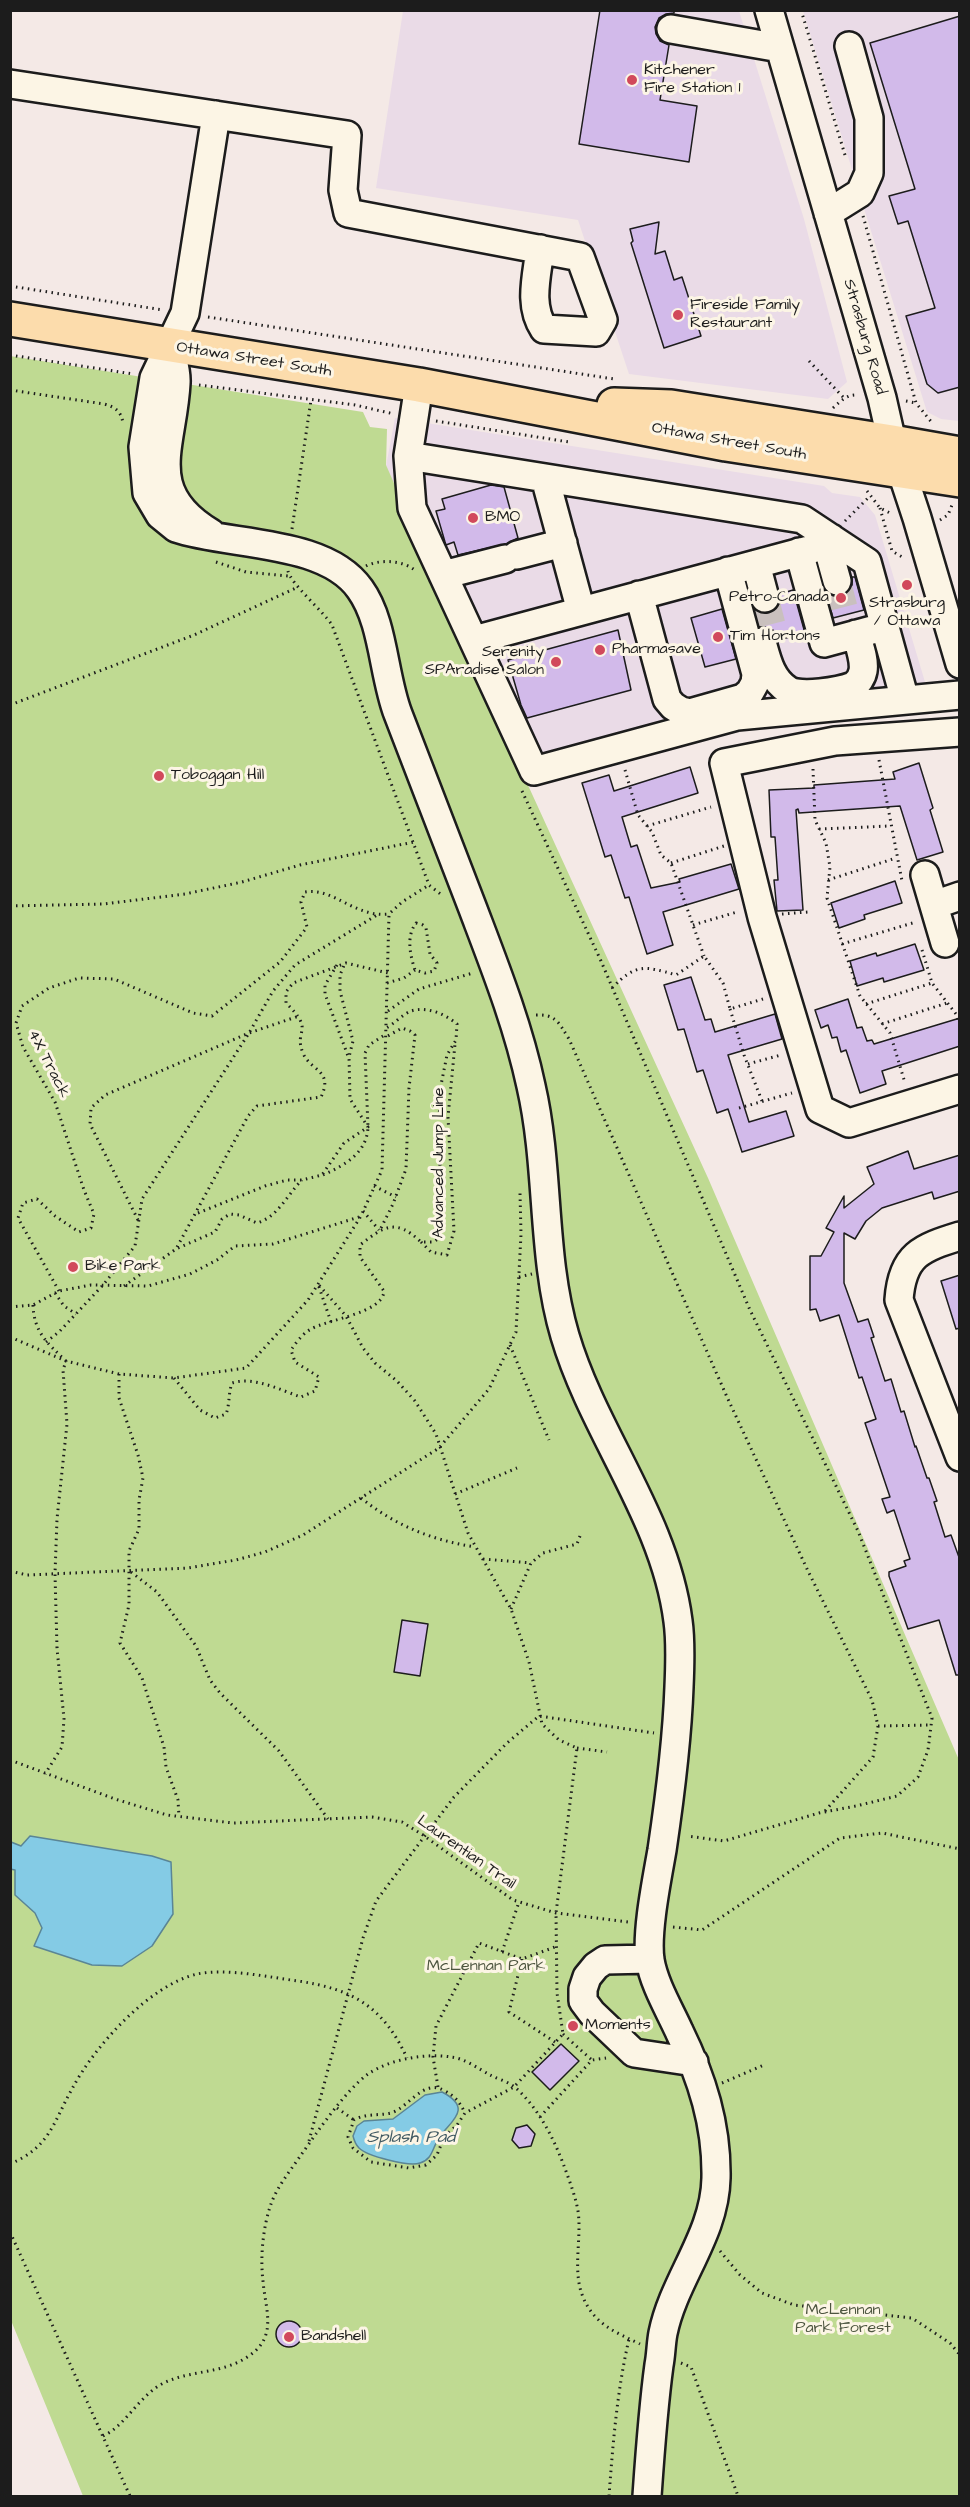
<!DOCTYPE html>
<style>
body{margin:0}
#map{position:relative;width:970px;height:2507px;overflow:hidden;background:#f4e9e6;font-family:"Architects Daughter",sans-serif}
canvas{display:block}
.frame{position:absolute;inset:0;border:12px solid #1c1c1c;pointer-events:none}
</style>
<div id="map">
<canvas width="970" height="2507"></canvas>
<div class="frame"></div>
</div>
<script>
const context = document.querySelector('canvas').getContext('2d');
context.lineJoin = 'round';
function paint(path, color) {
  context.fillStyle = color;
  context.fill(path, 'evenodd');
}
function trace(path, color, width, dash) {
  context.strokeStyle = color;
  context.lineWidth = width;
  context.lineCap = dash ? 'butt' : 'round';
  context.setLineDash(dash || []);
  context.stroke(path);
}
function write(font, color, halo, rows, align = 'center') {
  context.font = font + ' "Architects Daughter",sans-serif';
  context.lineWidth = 6;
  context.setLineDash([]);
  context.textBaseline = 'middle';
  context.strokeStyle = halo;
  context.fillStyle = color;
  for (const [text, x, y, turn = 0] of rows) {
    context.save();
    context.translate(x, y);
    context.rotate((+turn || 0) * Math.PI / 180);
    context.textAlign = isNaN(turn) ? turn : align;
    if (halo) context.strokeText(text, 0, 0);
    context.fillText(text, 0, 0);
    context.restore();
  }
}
paint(new Path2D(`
 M403,11H739L804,219L847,382L828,399L629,374L578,220L376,188Z
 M803,11H959V421L941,419L927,412Z
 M395,418L824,486L832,493L860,497L875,515L934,712L734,726L527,783L386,466Z`), '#eadbe7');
paint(new Path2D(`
 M10,356L363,412L370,427L387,429L386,465L527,783L708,1178L959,1760V2496H83L10,2318Z`), '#bfda92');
const water = new Path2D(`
 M30,1836L152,1856L171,1862L173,1914L152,1946L122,1966L92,1965L34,1946L42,1928L35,1913L15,1895V1870L10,1869L11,1842L21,1846Z
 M442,2092C475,2109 449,2122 439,2138C432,2148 433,2159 420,2163C409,2167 367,2156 359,2148C356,2145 354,2140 353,2136L357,2126L364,2121L393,2119L425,2095Z`);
paint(water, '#84cbe5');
trace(water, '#5a8595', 1.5);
const building = new Path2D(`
 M600,10H674V13L666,14L659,18L655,27L656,34L660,41L669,45L660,100L697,106L689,162L579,144Z
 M960,16V387L938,393L927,384L906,316L935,308L908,221L898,224L889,196L915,189L870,43Z
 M659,222L655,254L665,251L674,280L682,277L701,336L664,348L631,243L633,241L630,229Z
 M491,485L504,487L518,538L506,544L458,555L454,542L446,545L445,542L436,511L445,509L442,499Z
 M852,577H855L864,610L833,618L826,593L834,596H842L848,592L852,585Z
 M793,590L805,633L778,640L773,630L759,627L755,610L761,613H770L776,610L780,603V594Z
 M722,609L736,659L705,667L691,618Z
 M618,630L631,690L527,718L521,705L508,660Z
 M919,763L933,808L930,810L943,852L917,860L900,806L799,813L798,809L796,810L803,910L777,911L774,880H778L775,837H771L769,790L814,788V785L895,779L893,772Z
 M690,767L698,793L622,817L631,847L637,845L651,888L680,882L679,879L731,864L739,889L663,912L673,945L647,954L629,897L625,898L611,855L605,857L582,783L609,775L614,791Z
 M895,881L902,903L864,915L865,919L839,928L831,903Z
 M915,944L924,970L884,982L883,978L857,986L850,961L876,953L877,956Z
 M691,977L705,1020L711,1019L715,1032L775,1014L782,1039L728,1055L749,1122L786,1111L794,1136L742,1152L728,1109L717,1113L703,1070L697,1072L684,1029L678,1030L664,985Z
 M848,999L857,1028L862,1027L867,1041L872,1040L874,1044L960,1018V1046L882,1071L886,1084L860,1093L846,1050L841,1052L837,1037L832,1038L828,1025L821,1028L815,1010Z
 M908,1151L914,1169L960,1155V1191L934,1199L932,1192L882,1208L866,1221L855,1239L844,1233V1283L858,1322L868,1319L874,1337L871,1338L885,1381L891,1379L901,1412L904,1411L915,1447L916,1446L927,1478H929L937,1501L934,1502L945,1537L951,1535L960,1560V1675H956L939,1620L908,1629L889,1576V1572L906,1566L904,1561L910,1559L894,1510L887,1513L882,1499L890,1497L865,1423L876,1419L862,1377L859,1378L839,1315L820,1321L816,1309L810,1310V1256H821L834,1232L826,1228L844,1196V1208L874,1184L867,1167Z
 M960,1275V1328L956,1329L941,1281Z
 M402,1620L428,1624L420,1676L394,1672Z
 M561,2044L579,2061L550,2090L532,2072Z
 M527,2125L535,2134L531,2146L519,2148L512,2140L516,2128Z
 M276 2334a13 13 0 1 1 26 0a13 13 0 1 1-26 0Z`);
paint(building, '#d2baea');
trace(building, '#1c1c1c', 1.5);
trace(new Path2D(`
 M837,581L846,615
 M765,598L776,640`), '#c9c0be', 27, [27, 14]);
const minor = new Path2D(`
 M769,10L882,398L892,442L917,518L960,664
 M671,29L780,48
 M10,84L347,135L343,190L348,213L580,257L603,320L596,332L544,329C528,305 537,276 540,249
 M216,115L185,313L154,378L143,447L147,493L160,515L176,528C229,546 325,539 360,589C384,622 383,675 398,714C423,779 448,844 473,909C495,967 518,1025 531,1086C550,1169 541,1255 565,1336C594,1434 665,1518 678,1621C681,1642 680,1665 679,1687C677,1742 670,1796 662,1850C657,1879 646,1932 650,1960C654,1984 669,2009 679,2031C702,2078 717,2125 716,2178C715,2235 674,2279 663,2333C661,2343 661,2355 659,2365C653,2409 650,2453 647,2496
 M828,213L860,193L869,173V118L849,46
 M170,346C172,358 177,371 176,383C173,446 141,491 211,533
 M419,385L408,456L412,508L534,771L737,716L960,695
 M408,456L802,519L867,562L905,700
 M545,478L581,611
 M827,545L837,581
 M799,552L824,643L872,630
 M517,555L563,543
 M756,564L765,598
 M443,575L505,559
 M639,595L667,699L673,706L681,711L690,713L743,698L750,692L755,683L756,674L728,571
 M474,640L827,545L831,538
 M762,642C767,660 771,679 788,690C800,698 840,691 853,686C858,683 862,677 863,671C865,660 859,645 856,634
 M960,732L835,741L724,763L762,917L820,1109L849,1123L960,1089
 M925,875L945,943
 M934,905L960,896
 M960,1236C921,1248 902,1255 899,1300L960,1457
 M650,1959L605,1960L596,1966L587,1977L583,1989V2001L592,2013L634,2053L694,2062`);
const major = new Path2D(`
 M10,319L419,385L726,444L960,480
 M614,405L671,407L892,442L960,454`);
trace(minor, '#1c1c1c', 32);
trace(major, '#1c1c1c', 38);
trace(new Path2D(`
 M801,10L845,155
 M863,216L916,403L933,424
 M10,286L163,310
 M208,317L614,379
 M10,355L133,374
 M809,361L844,398
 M199,385L355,405L394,414
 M10,390L104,404C115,407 121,411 123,423
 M906,401L916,403
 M833,408C841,401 847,394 858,395
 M436,421L569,442
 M867,491L880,508L892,514
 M880,508L892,551L904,558
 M940,520L948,515L952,505
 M845,521L869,497
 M292,529L311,400
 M216,562L246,572L288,576
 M366,566C380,559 403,560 416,571
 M288,571C291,584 322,610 332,625L429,885L443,896
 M10,705L194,635L298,587
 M879,760L902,881
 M813,769L815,820L826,843L830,867L827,898L860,996L890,1033L905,1083
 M625,770L638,815L652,832L661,855L671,863L704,956
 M522,791L601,961L750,1310L858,1531L932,1718L928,1750L918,1777L897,1796L856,1806L819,1813L724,1841L687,1836
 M647,826L711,807
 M819,829L889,826
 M671,863L724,846
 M828,880L896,858
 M10,906L104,904L185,894L242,882L300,865L414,842
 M782,914L808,912
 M416,923L423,925L426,928L430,954L437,963L434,971L425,973L415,970C410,955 406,936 416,923Z
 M693,925L737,912
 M842,944L916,922
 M922,950L932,983L956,1014L960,1025
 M337,965L325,985V994L348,1056
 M387,983L404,978L415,970
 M612,988C636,963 645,966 676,975L704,956L723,983L730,1009L763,999
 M866,1004L932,983
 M730,1009L744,1055L762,1101
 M388,1011L419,989L473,973
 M536,1015C556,1014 559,1023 569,1039L727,1397L808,1571L872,1700L878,1726L873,1757L825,1811
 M882,1024L947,1003
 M748,1064L781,1055
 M739,1108L792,1093
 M323,1175C345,1165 367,1153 368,1127L365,1053L369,1045L386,1034
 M374,1186L396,1197
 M363,1211L379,1230
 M198,1213L265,1186L287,1180H302L322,1175L344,1143L368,1127L350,1099L349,1057L353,1041L340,991V975L345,963
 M138,1220L90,1124L91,1108L105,1095L249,1033L299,1016
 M381,1228L393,1204L406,1169L409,1088L415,1035L410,1031L402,1028L386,1037
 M421,1242L431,1252L447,1255L454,1231L448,1117L455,1044
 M178,1248L215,1232L222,1219L230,1214L239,1215L257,1223C278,1217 287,1195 302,1180
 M519,1277L532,1274
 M124,1286L176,1249L248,1116L257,1106L321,1097C334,1070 310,1071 303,1053C293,1029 316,1032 286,1003V992L293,983L346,963L388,973
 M59,1291L18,1218L23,1203L37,1199L55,1216L79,1232L91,1228L94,1214L84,1190L55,1102L23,1047L16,1023L22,1006L49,988L79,978L114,979L193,1013L212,1016L280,962L307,927L301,902L305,892C333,887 355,918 389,914
 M55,1293L64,1306L76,1314
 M33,1305C34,1332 47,1343 66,1361L63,1370L67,1424L57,1519L55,1574L57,1648L64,1719L62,1747L45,1774
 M10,1307L33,1305L59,1291L91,1285L148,1286L190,1274L217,1260L235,1246L273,1244L359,1217
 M331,1322L318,1284L346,1316L363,1348L375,1363L397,1381L415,1401L436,1434L468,1533L511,1609L529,1662L542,1724L559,1740L577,1748L556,1913L557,1993L563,2034L514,2087L465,2113L457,2125L444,2137L437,2155L426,2165L409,2168L371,2162L353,2148L348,2137L354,2120C366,2113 378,2116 391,2113C408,2108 423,2079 443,2090C455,2096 459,2101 465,2113
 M10,1337L66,1361L119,1374L174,1378L246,1368L308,1300L361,1216L382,1170L389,914L402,902L429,885
 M46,1342L59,1332L103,1285L135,1246L142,1199L249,1033L273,991L295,965L377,915
 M510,1345L549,1440
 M119,1374V1398L138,1455L143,1478L139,1500V1529L129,1551V1605L120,1643L142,1678L164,1747L166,1767L178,1800L179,1817
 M174,1378L200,1410L215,1418L226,1414C230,1404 228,1394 232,1383C254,1376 280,1390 301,1397L315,1391L319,1377L295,1362L291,1350C296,1343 302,1334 311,1329C329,1319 383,1313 384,1291L360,1257V1245C384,1226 396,1218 421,1242H433L441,1237L443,1213L438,1135L441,1085L447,1055L456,1040L457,1024C445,1014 427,1006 411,1011C403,1014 394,1024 386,1028
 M455,1494L517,1468
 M361,1498C396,1526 432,1540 475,1547
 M483,1559L531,1563
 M10,1571L27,1575L188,1568L236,1560L265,1552L303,1535L439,1448L489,1389L516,1332L521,1234L520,1193
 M131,1572L157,1592L196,1646L210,1680L220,1693L279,1751L328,1819
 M511,1609L531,1563L543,1553L577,1544L580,1536
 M878,1726L930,1725
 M577,1748L607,1752
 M10,1760L115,1799L167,1815L233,1823L372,1817L402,1822L423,1835L513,1900L556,1913L628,1922
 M673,1927L702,1930L840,1838L882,1833L960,1849
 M502,1952L519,1902
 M522,1959L509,2012L555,2042
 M563,2034L592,2060
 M722,2083L764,2065
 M438,2087L433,2057L436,2026L479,1943L522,1959L555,1947
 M337,2108L354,2120
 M540,2117L592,2060L606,2058
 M309,2141L363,1938L376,1901L454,1797L507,1743L539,1716L654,1733
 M10,2164C50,2147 53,2123 72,2089C94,2047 149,1985 197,1974C227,1968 268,1977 298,1981C352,1989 383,2006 407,2058
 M10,2232L130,2496
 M720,2251L740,2275L762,2293L794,2305L912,2318L950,2343L960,2355
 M681,2363L691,2367L738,2496
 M103,2436C125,2426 137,2399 160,2385C188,2369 224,2375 250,2355C278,2336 265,2308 263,2281C260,2257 263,2227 271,2204C277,2187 290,2171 301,2155C318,2131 345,2091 368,2074C390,2059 426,2053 451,2057C464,2058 479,2069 490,2075C498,2079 509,2082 516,2088C541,2111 556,2143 567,2174C571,2185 576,2199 578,2211C582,2238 572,2271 583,2297C594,2324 615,2332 640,2344
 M609,2496C613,2443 617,2391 629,2339`), '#1c1c1c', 3, [1.5, 4.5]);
trace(minor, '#fcf5e5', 27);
trace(major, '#fcdcac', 33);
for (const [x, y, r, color] of [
 [632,80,6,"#d1495b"],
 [678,315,6,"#d1495b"],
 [473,518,6,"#d1495b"],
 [907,585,6,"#d1495b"],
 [841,598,6,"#d1495b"],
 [718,637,6,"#d1495b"],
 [600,650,6,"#d1495b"],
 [556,662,6,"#d1495b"],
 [159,776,6,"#d1495b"],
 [73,1267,6,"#d1495b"],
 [573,2026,6,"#d1495b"],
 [289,2337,6,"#d1495b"]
]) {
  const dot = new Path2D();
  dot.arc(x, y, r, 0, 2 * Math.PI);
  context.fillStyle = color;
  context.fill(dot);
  trace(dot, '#fcf5e5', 2);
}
write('16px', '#1c1c1c', '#fcf5e5', [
 ["Kitchener",644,71],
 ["Fire Station 1",644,89],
 ["Fireside Family",690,306],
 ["Restaurant",690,324],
 ["BMO",485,518],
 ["Petro-Canada",829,598,"right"],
 ["Strasburg",907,604,"center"],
 ["/ Ottawa",907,622,"center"],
 ["Tim Hortons",730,637],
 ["Pharmasave",612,650],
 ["Serenity",544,653,"right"],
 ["SPAradise Salon",544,671,"right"],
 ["Toboggan Hill",171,776],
 ["Bike Park",85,1267],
 ["Moments",585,2026],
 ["Bandshell",301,2337]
], 'left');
write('16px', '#1c1c1c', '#fcf5e5', [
 ["Strasburg Road",864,337,74],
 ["Ottawa Street South",254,360,9],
 ["Ottawa Street South",729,442,10],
 ["4X Track",48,1064,63],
 ["Advanced Jump Line",440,1163,-90],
 ["Laurentian Trail",466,1853,35]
]);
write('16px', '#4d553f', '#fcf5e5', [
 ["McLennan Park",486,1967],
 ["McLennan",843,2311],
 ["Park Forest",843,2329]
]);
write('italic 18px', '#405962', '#fcf5e5', [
 ["Splash Pad",411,2138]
]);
</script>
